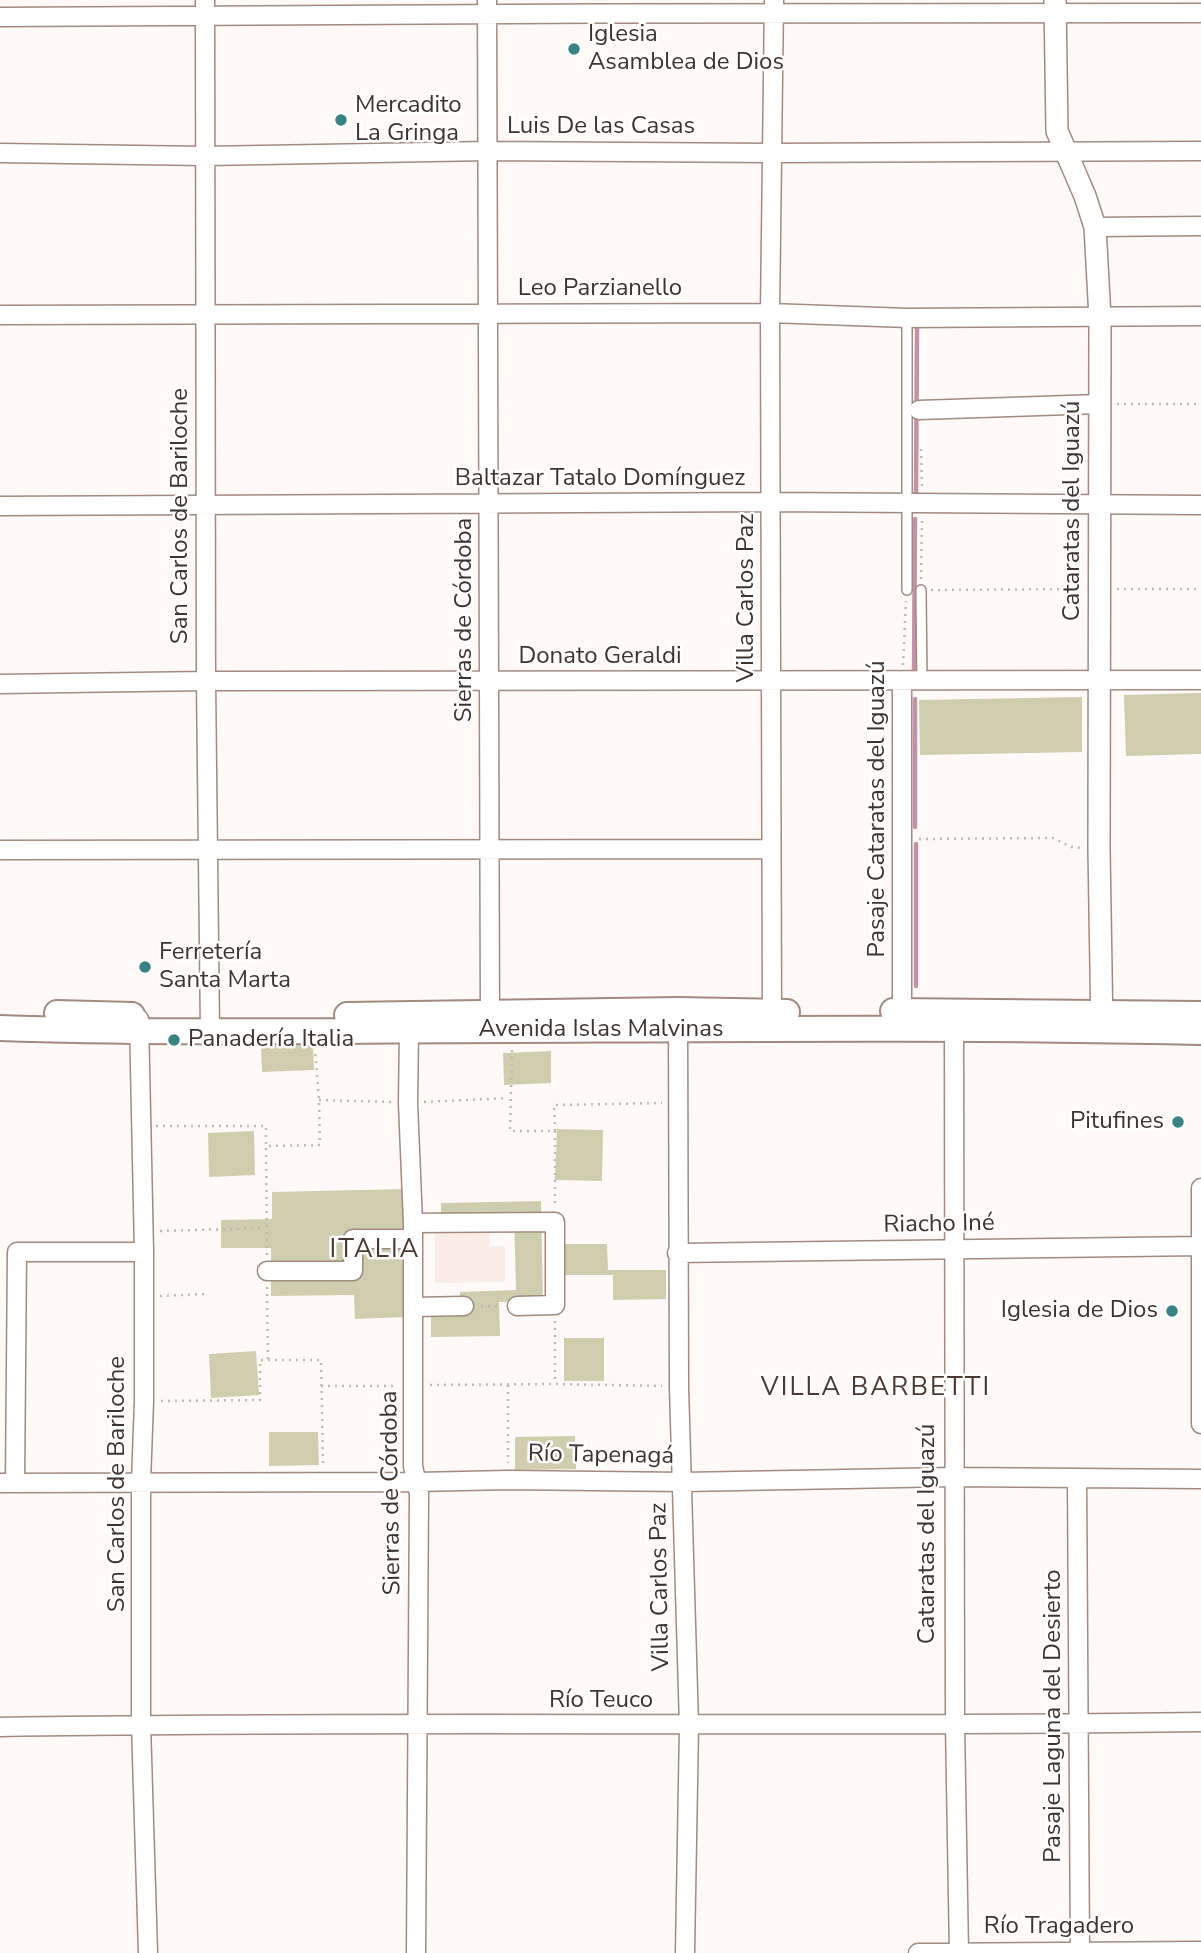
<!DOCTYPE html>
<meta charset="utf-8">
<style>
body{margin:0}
canvas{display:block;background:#fffaf7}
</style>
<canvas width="1201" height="1953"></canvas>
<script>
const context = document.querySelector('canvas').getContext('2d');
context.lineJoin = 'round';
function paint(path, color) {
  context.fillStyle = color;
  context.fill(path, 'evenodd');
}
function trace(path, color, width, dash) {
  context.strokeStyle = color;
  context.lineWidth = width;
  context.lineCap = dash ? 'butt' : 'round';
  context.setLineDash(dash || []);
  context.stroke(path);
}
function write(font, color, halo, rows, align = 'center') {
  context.font = font + ' "Nunito Sans",sans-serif';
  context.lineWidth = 5;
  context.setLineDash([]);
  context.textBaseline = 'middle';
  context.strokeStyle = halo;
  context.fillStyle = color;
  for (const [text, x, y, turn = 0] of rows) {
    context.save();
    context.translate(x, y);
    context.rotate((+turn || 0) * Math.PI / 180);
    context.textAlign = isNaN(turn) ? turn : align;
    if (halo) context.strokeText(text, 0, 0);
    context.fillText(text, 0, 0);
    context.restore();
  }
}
paint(new Path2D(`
 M435,1229H489L490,1246H505V1282L435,1283Z`), '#faece6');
paint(new Path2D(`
 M1201,693V754L1126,756L1124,695Z
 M1082,697V752L920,755L919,700Z
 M313,1045L314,1070L262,1072L261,1046Z
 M551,1051V1083L504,1085L503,1053Z
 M557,1129L603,1130L602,1181L555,1180Z
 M254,1131L255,1175L209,1177L208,1133Z
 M405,1189L406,1317L355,1319L354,1295L271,1296V1248H221V1220L272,1219V1192Z
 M541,1201L543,1301L499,1302L500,1336L431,1337V1317L460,1316V1292L516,1290L514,1216L441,1217V1203Z
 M562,1244H607L608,1270H666V1299L613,1300V1275H562Z
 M564,1338H604V1381H564Z
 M256,1351L259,1395L211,1398L209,1354Z
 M269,1432H318L319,1465L269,1466Z
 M575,1436L576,1469L515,1470V1437Z`), '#ceceae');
trace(new Path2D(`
 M916,493L917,328
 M914,673L915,519
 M915,699V827
 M916,844V986`), '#c292aa', 4.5);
const service = new Path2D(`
 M907,318V590
 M921,590L922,682`);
const minor = new Path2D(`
 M205,0L206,681L210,1032
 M487,0L490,1023
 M0,17C400,12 801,14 1201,13
 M0,153L205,156L488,151L771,153L1201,151
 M1095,227L1201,226
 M0,315L770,313L907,318L1201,316
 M919,410L1100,404
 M0,506L771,502L1201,505
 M902,682V1021
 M0,684L206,681L1201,680
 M0,850L771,849
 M139,1019L144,1252V1401L141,1482V1724L148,1953
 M678,1019L679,1387L689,1726L685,1953
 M772,1022L770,313L774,0
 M954,1030L955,1725L959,1953
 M409,1031L408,1103L413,1223V1466L419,1494L416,1953
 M1201,1188V1424
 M413,1223L555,1222V1305L517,1306
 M677,1253L1201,1246
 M267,1271H353V1239H413
 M414,1307L464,1306
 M1077,1478L1080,1953
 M0,1483L417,1482L508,1480L683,1482L954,1477L1201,1479
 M15,1483L17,1252H144
 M0,1727C400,1720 801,1728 1201,1722
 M918,1953L1201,1951`);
const tertiary = new Path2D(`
 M1055,0L1057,131L1085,196L1095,227L1100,318L1099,849L1102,1030`);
const secondary = new Path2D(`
 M893,1011L1201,1014
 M57,1013L132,1015
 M347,1015L678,1010L787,1012
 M0,1028C171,1034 342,1030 513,1030C742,1029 972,1027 1201,1032`);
trace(service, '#a28a7f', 12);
trace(minor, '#a28a7f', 21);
trace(tertiary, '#a28a7f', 24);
trace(secondary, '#a28a7f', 28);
trace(new Path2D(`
 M1117,404H1201
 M921,449L922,488
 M921,579L922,519
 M1117,589H1201
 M931,590L1082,589
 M903,665L906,601
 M919,839L1053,838L1071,847L1082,848
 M512,1050L510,1131H555V1205
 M319,1100L393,1102
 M424,1102L508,1098
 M156,1126H266V1146
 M555,1131L554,1105L662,1103
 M160,1231L265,1228
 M267,1255L266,1146L320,1145L319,1100L315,1049
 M267,1287L268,1360
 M160,1296L205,1294
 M481,1306H502
 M555,1321V1384
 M430,1385L555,1384L662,1386
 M508,1385V1463
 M321,1386H396
 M161,1401L260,1400V1360H321L323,1464`), '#bfb8b4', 2.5, [2, 5]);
trace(service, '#fff', 9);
trace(minor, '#fff', 18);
trace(tertiary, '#fff', 21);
trace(secondary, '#fff', 24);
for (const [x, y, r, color] of [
 [574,49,7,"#3a8384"],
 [341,120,7,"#3a8384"],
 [145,967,7,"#3a8384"],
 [174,1040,7,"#3a8384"],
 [1178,1122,7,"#3a8384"],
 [1172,1311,7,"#3a8384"]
]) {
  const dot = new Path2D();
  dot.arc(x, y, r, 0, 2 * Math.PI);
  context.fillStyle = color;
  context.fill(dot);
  trace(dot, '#fff', 2.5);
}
write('24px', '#3e342f', '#fff', [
 ["Iglesia",588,35],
 ["Asamblea de Dios",588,63],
 ["Mercadito",355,106],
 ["La Gringa",355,134],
 ["Ferretería",159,953],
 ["Santa Marta",159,981],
 ["Panadería Italia",188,1040],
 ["Pitufines",1164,1122,"right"],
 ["Iglesia de Dios",1158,1311,"right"]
], 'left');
write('24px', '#3e342f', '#fff', [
 ["Luis De las Casas",601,127],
 ["Leo Parzianello",600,289],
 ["Baltazar Tatalo Domínguez",600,479],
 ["Cataratas del Iguazú",1073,511,-90],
 ["San Carlos de Bariloche",181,516,-90],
 ["Villa Carlos Paz",747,598,-90],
 ["Sierras de Córdoba",465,620,-90],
 ["Donato Geraldi",600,657],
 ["Pasaje Cataratas del Iguazú",878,809,-90],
 ["Avenida Islas Malvinas",601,1030],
 ["Riacho Iné",939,1225,-1],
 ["Río Tapenagá",601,1456,1],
 ["San Carlos de Bariloche",118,1484,-90],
 ["Sierras de Córdoba",392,1493,-91],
 ["Cataratas del Iguazú",928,1534,-90],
 ["Villa Carlos Paz",661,1587,-91],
 ["Río Teuco",601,1701],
 ["Pasaje Laguna del Desierto",1054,1716,-90],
 ["Río Tragadero",1059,1927]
]);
context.letterSpacing = '2px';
write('26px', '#4c382e', '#fff', [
 ["ITALIA",375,1251],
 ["VILLA BARBETTI",876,1389]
]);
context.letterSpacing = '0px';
</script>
